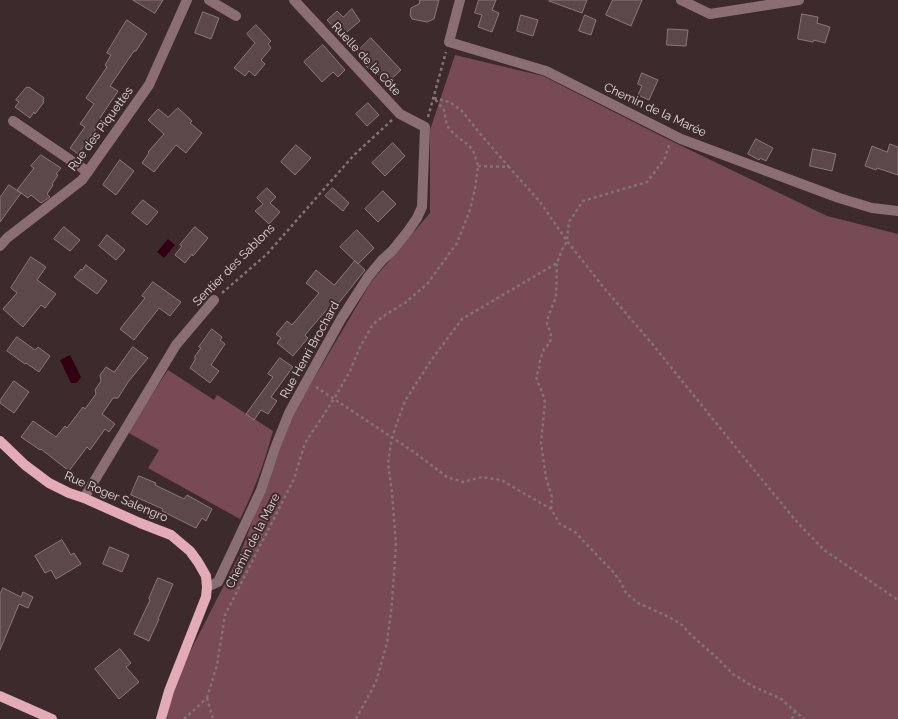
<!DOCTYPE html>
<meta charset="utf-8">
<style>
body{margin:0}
canvas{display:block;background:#3d2a2d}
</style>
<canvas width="898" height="719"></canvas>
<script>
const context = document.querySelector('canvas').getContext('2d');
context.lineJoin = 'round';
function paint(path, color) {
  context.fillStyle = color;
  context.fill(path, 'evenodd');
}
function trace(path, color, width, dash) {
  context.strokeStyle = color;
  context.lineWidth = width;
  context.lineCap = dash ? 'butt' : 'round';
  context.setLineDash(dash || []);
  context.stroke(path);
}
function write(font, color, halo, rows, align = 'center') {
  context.font = font + ' Raleway,sans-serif';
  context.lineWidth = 4;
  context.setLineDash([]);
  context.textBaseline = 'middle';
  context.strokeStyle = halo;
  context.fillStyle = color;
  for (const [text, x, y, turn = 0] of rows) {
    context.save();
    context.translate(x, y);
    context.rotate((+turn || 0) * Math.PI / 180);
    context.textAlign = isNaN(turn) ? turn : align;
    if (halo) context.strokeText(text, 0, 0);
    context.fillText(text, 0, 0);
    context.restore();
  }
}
paint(new Path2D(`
 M455,55L543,76L665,138L827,216L898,234V719H167L174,683L240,554L293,414L371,282L430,213V130Z
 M168,370L214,400L217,395L273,431C265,461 254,491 240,519L148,468L159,450L127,432Z`), '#784a53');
paint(new Path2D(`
 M168,239L175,245L164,258L157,252Z
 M70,355L81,377L77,383H71L60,360Z`), '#320111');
const building = new Path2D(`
 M133,0H163L155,13Z
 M420,0H439L434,19L427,22L412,19L410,15L411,8L419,4Z
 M479,0H496L492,10L499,13L492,32L478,27L482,15L475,13Z
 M550,0H587L582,13L549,1Z
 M613,0H642L631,26L606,15Z
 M352,9L360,21L342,36L327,20L337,11L343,17Z
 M203,12L219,18L211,39L195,33Z
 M802,14L818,17L817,23L830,27L825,43L814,40L813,42L798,39Z
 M521,15L538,20L533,36L517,31Z
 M585,15L596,20L591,35L579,31Z
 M127,20L147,34L136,51H134L110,86L118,91L100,118L102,120L78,154L70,148L85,127L80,124L94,104L86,98L107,67L105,65L111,55L107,53Z
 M256,25L271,41L268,44L271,48L261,60L265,64L255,76L249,71L245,76L234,68L255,43L247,34Z
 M668,29L688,30L686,46L667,45Z
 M371,38L401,70L387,83L377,73L375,75L365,65L367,62L357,52Z
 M323,45L345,70L338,77L333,72L322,82L304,62Z
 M642,73L658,80L649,100L638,95L642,86L638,84Z
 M27,87L28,88L29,87L44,98L43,101L44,102L35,114L34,112L30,118L15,107L19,102L16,100Z
 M368,103L379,115L367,126L356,114Z
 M178,108L192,121L190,123L202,133L186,153L176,145L154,172L142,163L149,153L148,152L164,134L148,120L158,109L168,117Z
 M756,139L773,148L766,161L760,158L759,160L748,154Z
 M393,143L405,156L385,176L372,163Z
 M890,144L898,147V175L877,168L876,170L865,166L872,146L887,152Z
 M296,145L311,158L295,175L281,162Z
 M813,149L836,154L832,171L810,166Z
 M41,155L61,168L56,174L58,175L52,184L53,185L47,194L50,197L41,203L31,195L28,198L17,190L34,168L31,166Z
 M120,160L134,171L116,195L103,185Z
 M9,185L21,193L0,222V198Z
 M267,188L276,197L270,203L280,212L269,224L255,211L263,204L257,198Z
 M333,188L349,203L343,211L325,196Z
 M383,191L396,204L378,222L365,209Z
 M143,200L158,212L147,225L132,213Z
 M64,227L80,240L70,251L54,239Z
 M195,227L208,238L193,256L192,254L185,263L175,255L182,246L180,245Z
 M357,230L374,248L358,264L340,247Z
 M107,235L125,250L116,260L99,246Z
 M31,257L46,267L37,280L56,294L45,308L41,305L23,327L3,309L17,293L11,288Z
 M355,261L365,270L334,309L330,306L305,335L308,338L293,356L277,343L281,338L276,334L287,321L292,325L319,293L306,283L316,270L334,285Z
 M86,265L107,281L97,294L74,277L81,269L82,270Z
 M153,282L181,302L170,316L159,308L134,340L120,329L145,298L142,296Z
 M212,329L222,337L220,340L225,344L211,365L219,371L210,383L190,368L195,360V356L201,348L199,347Z
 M17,337L35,350L38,347L50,356L39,372L26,363L25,364L7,351Z
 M133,347L148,358L128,382L118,398H113L102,414L115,424L109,432L105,429L90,450L87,447L69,471L41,449L40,450L21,437L33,421L56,437L65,426L67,428L83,407L85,409L96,394L95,390L101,381L100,375L106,367L114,372Z
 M280,358L293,367L271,397L277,401L268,414L261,410L254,420L246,414L273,377L268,374Z
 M14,381L29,392L14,413L0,403V401Z
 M139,476L156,483L155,485L184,499L187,495L212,509L206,521L202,518L196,528L162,511L163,509L131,495Z
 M62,540L71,555L74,553L81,564L56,579L51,570L45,573L35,556Z
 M110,547L129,555L122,572L103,564Z
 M158,578L173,584L158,619H159L152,634L149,641L134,634L150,600L149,599Z
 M3,588L21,597L23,592L33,597L28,608L19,604L0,650V595Z
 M120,649L131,663L126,667L139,682L119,699L95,669Z`);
paint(building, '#5c474b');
trace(building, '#8d767a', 1);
trace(new Path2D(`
 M434,98L450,102L462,111L482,136L509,167
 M428,117L446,52
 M478,166L509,167L540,202L567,241L604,288L649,340L750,465L797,522L824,550L898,600
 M222,293L267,254L353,156L392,120
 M316,387L414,452L447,477L463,482L482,477L501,480L551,509L560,524L575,532L615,574L621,583L626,593L638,603L669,617L682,625L691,635L717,658L733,674L754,687L780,698L804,719
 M551,509L552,497L546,478L541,443L545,402L541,389L538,383L536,376L539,370L540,360L544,349L550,343L551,333L547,324L548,317L556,297L557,263
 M207,698L217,665L225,615L294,479L305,443L334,399L350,371L359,349L373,324L388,313L405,303L427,284L457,243L470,210L475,189L478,166L473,150L467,144L455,135L447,126L444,110L434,98
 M207,698L213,719
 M184,719L207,698
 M356,719L376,682L387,643L392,602L396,544L392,493L388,463L392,437L405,401L430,362L462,319L557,263L562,250L567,241L569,222L583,201L647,182L665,158L669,145
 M792,719L795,711`), '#837375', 2.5, [3, 3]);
trace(new Path2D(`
 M209,0L236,16
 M460,0L449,42L546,71L681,139L839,198L872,208L898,211
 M681,0L710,14L799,0
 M13,121L88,172
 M0,246L7,238L82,180L149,85L187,0
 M84,498L176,345L214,300
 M207,587L218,582L236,544L261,490L275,448L289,413L341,319L368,277L382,260L392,251L408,231L417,218L422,207L425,127L400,114L294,0`), '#8a6e73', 10);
trace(new Path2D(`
 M0,441L25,465L49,483L69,493L84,498L140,523L171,535L190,551L198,562L206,576L207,587L206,597L169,691L161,719
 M0,696L52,719`), '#e3abb5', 10);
write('12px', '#e5d8da', '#3d2a2d', [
 ["Ruelle de la Côte",366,59,47],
 ["Chemin de la Marée",655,110,25],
 ["Rue des Piquettes",101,129,-54],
 ["Sentier des Sablons",234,265,-45],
 ["Rue Henri Brochard",310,350,-61],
 ["Rue Roger Salengro",116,497,23],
 ["Chemin de la Mare",253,541,-63]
]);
</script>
